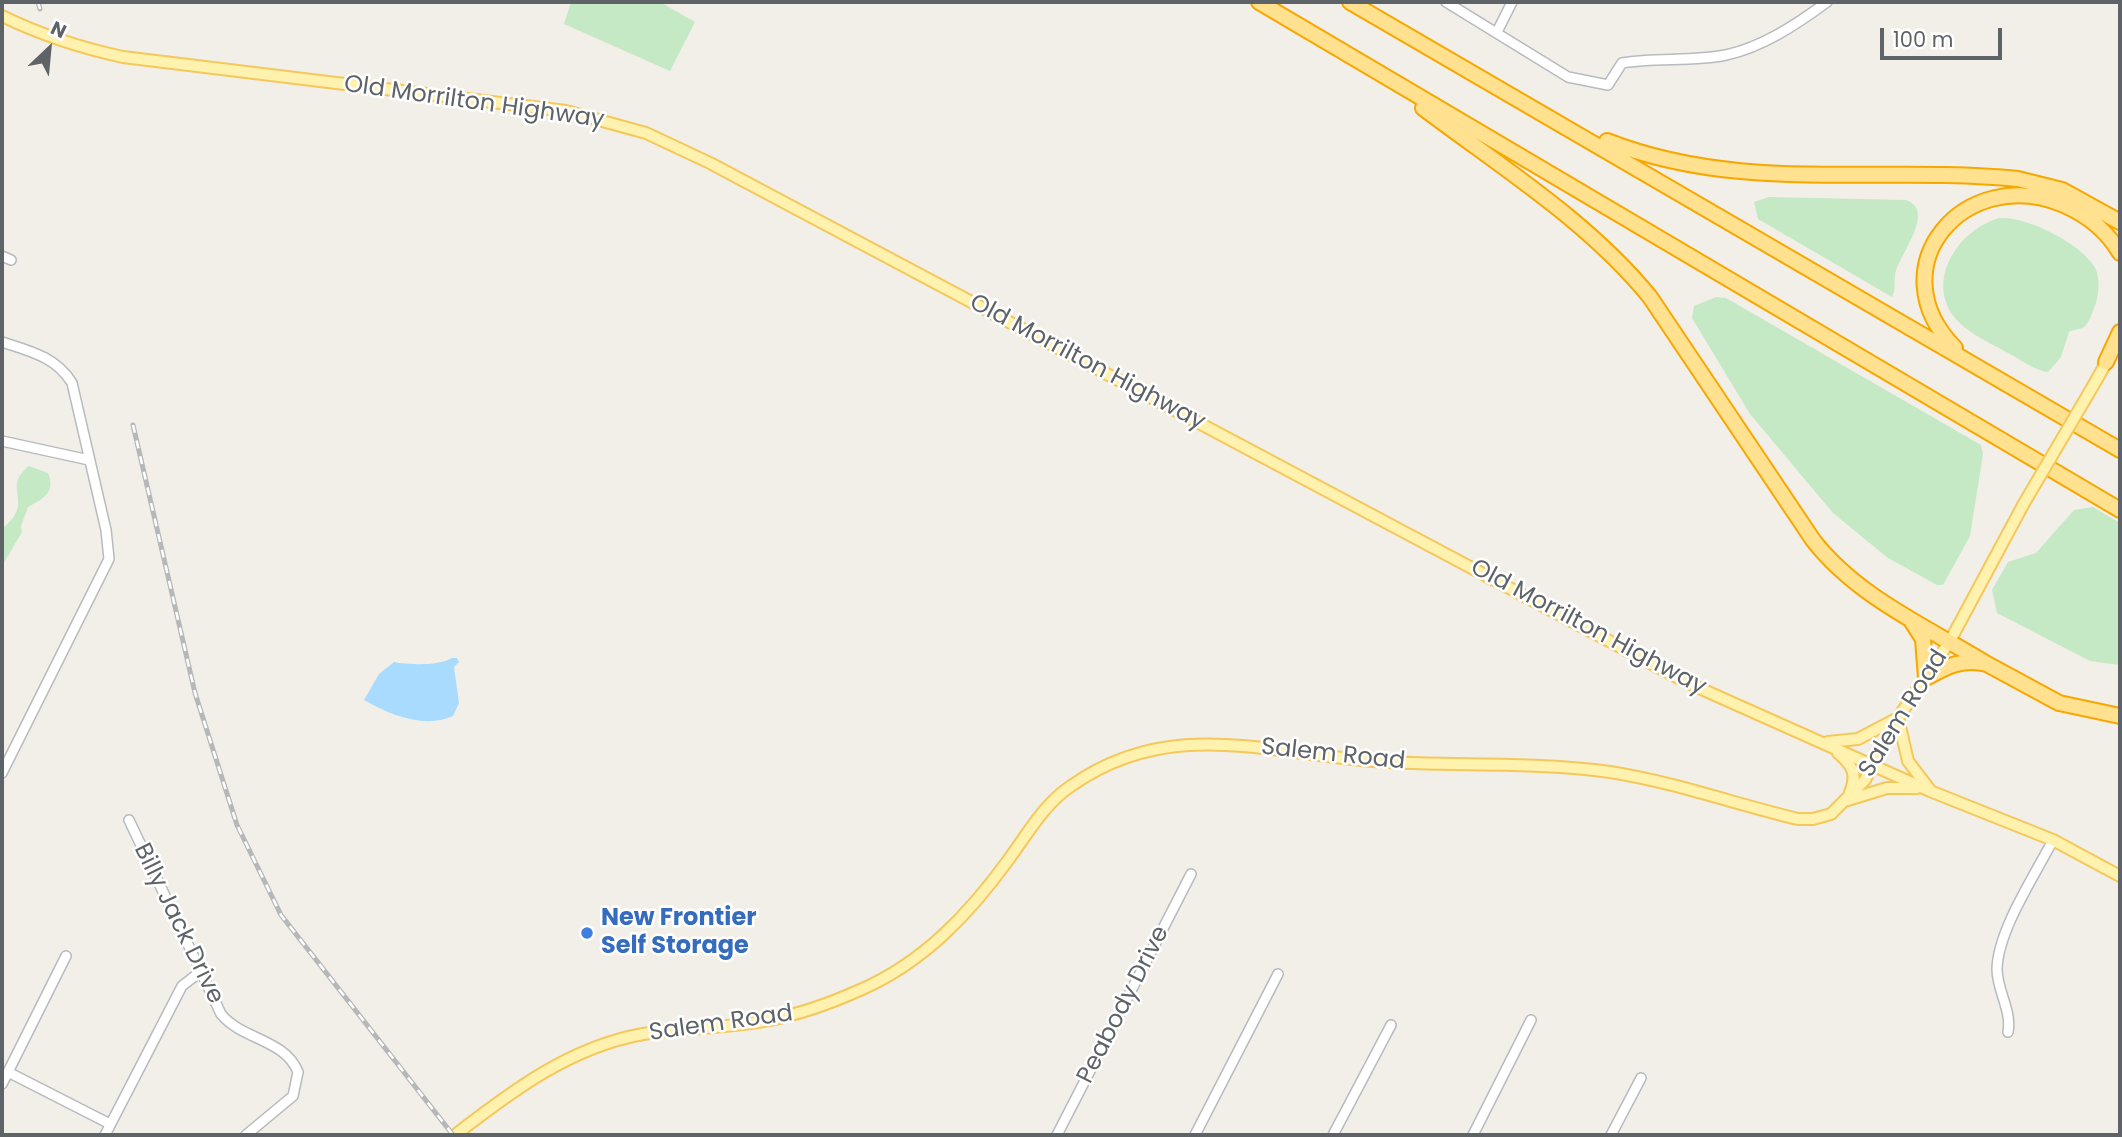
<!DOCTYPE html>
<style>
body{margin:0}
#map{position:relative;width:2122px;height:1137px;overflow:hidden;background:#f1efe7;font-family:Poppins,sans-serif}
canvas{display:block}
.frame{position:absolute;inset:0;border:4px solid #5e6368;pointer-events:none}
.north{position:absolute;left:14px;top:14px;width:70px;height:70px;-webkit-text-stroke:5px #fff;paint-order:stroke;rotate:26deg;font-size:19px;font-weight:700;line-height:28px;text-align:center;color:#5e6368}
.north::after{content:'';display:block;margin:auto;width:24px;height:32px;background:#5e6368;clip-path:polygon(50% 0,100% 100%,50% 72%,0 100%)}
.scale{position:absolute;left:1880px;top:28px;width:122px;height:32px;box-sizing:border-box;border:4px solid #5e6368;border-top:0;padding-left:9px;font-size:21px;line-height:24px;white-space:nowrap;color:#5e6368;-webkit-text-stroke:5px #fff;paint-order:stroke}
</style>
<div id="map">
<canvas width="2122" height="1137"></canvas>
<div class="frame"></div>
<div class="north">N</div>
<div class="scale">100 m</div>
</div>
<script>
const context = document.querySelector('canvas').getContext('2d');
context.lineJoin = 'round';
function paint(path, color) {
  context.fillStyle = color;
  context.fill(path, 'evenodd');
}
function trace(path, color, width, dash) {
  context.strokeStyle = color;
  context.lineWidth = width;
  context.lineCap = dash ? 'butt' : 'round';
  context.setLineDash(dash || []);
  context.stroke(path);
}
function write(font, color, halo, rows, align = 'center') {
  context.font = font + ' Poppins,sans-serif';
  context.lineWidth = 5;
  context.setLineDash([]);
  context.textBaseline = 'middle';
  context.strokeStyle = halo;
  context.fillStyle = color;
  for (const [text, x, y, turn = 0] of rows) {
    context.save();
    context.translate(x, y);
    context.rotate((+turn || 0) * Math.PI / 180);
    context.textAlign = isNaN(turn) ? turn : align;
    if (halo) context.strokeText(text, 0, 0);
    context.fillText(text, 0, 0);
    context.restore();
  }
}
paint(new Path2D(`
 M571,2H660L695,22L670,71L564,24Z
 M1769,197L1906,200C1937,211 1898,256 1895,275C1894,283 1896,289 1892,297L1758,219L1754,202Z
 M2000,218C2026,216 2080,243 2094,266C2101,277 2099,297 2094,308C2092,313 2089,323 2084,327C2079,330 2074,329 2069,332L2061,357L2048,372C2036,371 2021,360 2010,354C1991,343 1965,333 1952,314C1927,276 1961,228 2000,218Z
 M1716,297L1726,298L1981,445L1983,454L1970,536L1943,585H1937L1888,558L1833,513L1750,414L1692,318L1694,306Z
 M29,466L48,473C56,492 43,499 28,507L21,526L22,532L2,566V529C37,501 0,489 29,466Z
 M2093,507L2120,523V665L2090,661L1997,613L1992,590L2008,562L2036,553L2074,510Z`), '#c4e9c4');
paint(new Path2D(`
 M452,658H457L459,662L454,667L459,703L453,716C425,729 390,715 364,700L379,674L394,662C410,665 438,666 452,658Z`), '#a9dbff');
const minor = new Path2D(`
 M1446,2L1568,77L1608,85L1622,63C1656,57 1692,62 1726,55C1763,47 1797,24 1827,2
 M1497,32L1512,2
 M2,256L11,260
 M2,342C30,351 56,357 72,383L106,530L109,559L2,773
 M2,441L89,460
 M129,820L221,1014C242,1040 285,1039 298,1072L293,1096L246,1135
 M2008,1032C2012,1010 1997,991 1997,969C1998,930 2035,875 2053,840
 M8,1072L110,1124
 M2,1084L66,956
 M105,1135L182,986L200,972
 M1057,1135L1191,874
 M1195,1135L1278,974
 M1333,1135L1391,1025
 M1473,1135L1531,1020
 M1611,1135L1641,1078`);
const major = new Path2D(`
 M2,16C41,35 81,48 123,57L566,111L646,133L710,163L1688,683L1930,791L2053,840L2120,876
 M2093,386L2110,356
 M1828,742L1858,739L1898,718L1908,761L1930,790
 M1838,753C1852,765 1858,774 1850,792
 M1848,800L1887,788H1917
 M455,1135C512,1091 570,1047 643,1034C684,1027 727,1029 769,1020C801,1014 831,1003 860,990C923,963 970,913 1009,859C1028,833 1044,804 1071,786C1169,717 1264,753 1373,761C1451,767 1532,761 1610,772C1674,782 1735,804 1798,819H1813L1831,814L1865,780L1898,718L1950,641L2023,505`);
const highway = new Path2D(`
 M1259,2L2120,510
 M1350,2L2120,450
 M1423,108C1501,167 1588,221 1650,297L1813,540C1857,597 1927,627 1987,664
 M1607,141C1742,194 1879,165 2018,179L2062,190L2120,222
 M1955,348C1876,268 1964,163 2064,205C2089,216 2107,231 2120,253
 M2106,362L2120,332
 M1912,622L1923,639L1926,678C1947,666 1963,658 1987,664L2059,703L2120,716`);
trace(minor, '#b7babe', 12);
trace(major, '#f5c85c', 14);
trace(highway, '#f8a700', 18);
trace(minor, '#fff', 9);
trace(major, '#fff1ae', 10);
trace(highway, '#ffe190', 14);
const rail = new Path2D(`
 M38,2L40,9
 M133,425L195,693L237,825L281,915L453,1135`);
trace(rail, '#b6b7b8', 5);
trace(rail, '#fff', 2.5, [8]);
const majorBridge = new Path2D(`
 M2023,505L2093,386`);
trace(majorBridge, '#f5c85c', 14, []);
trace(majorBridge, '#fff1ae', 10);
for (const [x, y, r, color] of [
 [587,933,7,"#3f7fe0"]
]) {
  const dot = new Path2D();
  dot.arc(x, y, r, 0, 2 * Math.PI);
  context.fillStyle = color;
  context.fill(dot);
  trace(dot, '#fff', 2.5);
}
write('24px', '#5e6368', '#fff', [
 ["Old Morrilton Highway",474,103,8],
 ["Old Morrilton Highway",1087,363,28],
 ["Old Morrilton Highway",1588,628,28],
 ["Salem Road",1904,714,-58],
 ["Salem Road",1333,755,6],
 ["Billy Jack Drive",178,924,64],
 ["Peabody Drive",1124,1005,-63],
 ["Salem Road",721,1024,-8]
]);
write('bold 24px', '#366cbe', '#fff', [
 ["New Frontier",601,919],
 ["Self Storage",601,947]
], 'left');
</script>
